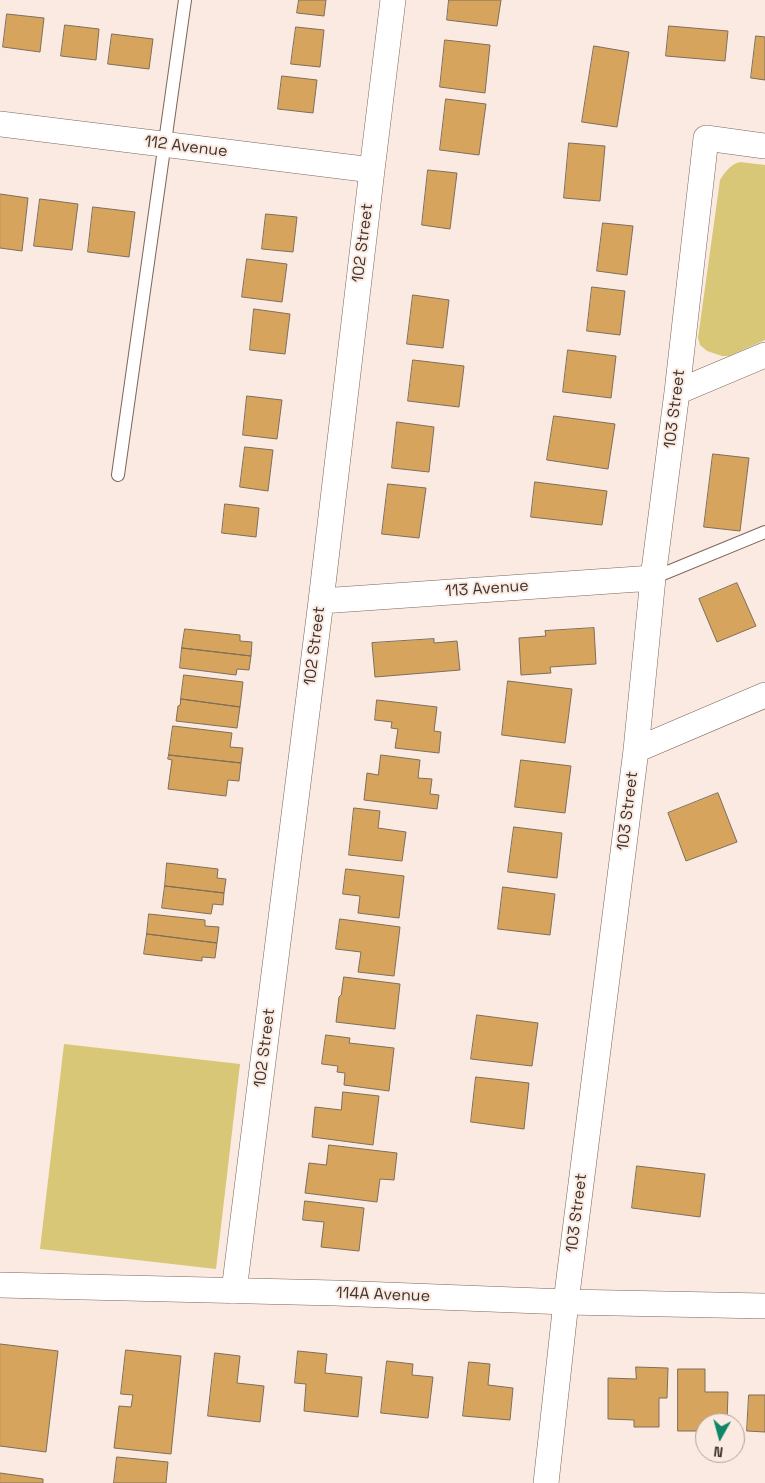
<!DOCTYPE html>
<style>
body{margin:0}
#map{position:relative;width:765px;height:1483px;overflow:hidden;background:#fbeae1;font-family:"Space Grotesk",sans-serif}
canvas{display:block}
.north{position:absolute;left:695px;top:1413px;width:50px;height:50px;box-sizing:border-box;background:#fbeae1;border:1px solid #b0a199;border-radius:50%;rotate:187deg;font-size:14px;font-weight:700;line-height:20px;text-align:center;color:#3f342e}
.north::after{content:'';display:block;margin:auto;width:18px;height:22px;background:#0c8667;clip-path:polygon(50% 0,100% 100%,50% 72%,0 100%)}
</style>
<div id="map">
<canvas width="765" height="1483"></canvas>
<div class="north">N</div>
</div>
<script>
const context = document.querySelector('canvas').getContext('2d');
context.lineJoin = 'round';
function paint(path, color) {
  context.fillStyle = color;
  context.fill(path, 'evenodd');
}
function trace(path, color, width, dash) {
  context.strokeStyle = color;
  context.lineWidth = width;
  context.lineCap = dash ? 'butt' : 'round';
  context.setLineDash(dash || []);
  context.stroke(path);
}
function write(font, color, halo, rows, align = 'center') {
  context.font = font + ' "Space Grotesk",sans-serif';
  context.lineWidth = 4;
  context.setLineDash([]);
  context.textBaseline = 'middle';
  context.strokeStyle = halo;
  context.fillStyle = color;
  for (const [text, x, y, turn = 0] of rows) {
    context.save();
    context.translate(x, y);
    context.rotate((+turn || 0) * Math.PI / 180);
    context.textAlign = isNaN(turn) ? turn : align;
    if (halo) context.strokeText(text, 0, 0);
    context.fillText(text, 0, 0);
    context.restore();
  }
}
paint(new Path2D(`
 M740,162L765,165V340L729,356H722L707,351L700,345L698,338L720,180C725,172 731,164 740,162Z
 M64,1044L240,1064L216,1269L40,1249Z`), '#d8c777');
const building = new Path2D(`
 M299,0H326L324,16L297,13Z
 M449,0H501L497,26L447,20Z
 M7,14L44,18L40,52L3,47Z
 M65,25L99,29L96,60L61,56Z
 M669,26L728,31L725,61L666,56Z
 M296,27L324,30L320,67L291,64Z
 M112,34L153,39L149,69L108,64Z
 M756,36L765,37V80L751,78Z
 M445,40L490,45L485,93L440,87Z
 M594,46L629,52L617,127L582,122Z
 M282,76L317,80L313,113L278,109Z
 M446,99L486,104L479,155L440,150Z
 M569,143L605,146L600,201L564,198Z
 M428,170L457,173L450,229L422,225Z
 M0,194L28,198L22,251L0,248Z
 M40,199L78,204L72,250L34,246Z
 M93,207L135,212L129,257L88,252Z
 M266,214L297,217L293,252L262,249Z
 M603,223L633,226L627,275L597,271Z
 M247,259L287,264L282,302L242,297Z
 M592,287L625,291L620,335L587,331Z
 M413,295L449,300L443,348L407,344Z
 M254,309L290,314L285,354L250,350Z
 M568,350L616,356L611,398L563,392Z
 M413,360L464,366L459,407L408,401Z
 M247,396L282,400L277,439L243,435Z
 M554,416L615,424L608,469L547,460Z
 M397,422L434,427L429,472L392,468Z
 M245,447L273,450L268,491L240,487Z
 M713,454L749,458L740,531L704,527Z
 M535,482L607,491L602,525L531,517Z
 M388,484L426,488L419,538L382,534Z
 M225,504L259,508L256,537L222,533Z
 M737,583L756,626L717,642L699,599Z
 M594,628L596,664L550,667L551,673L521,675L519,638L546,636L545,631Z
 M185,629L240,635V641L252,642L251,656L182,648Z
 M434,639V643L457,641L460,670L375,677L372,643Z
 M182,648L251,656L249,670L237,669L236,675L180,668Z
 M184,675L243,682L240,707L181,699Z
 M508,681L572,689L565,743L502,735Z
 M181,699L240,707L237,728L176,721L178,706L180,705Z
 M377,700L437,707L434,731L441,732L439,753L395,748L398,729L391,728L392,722L375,720Z
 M173,726L232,733L230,747L243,748L241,763L169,755Z
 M169,755L241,763L239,781L228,780L226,796L168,789L172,760L168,759Z
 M381,755L420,760L418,778L432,779L430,794L439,795L437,809L364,800L367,773L378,775Z
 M521,760L571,766L565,813L515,807Z
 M718,793L737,842L686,861L668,813Z
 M354,808L380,811L378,828L406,832L402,861L349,855Z
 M514,827L562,833L557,878L508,872Z
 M167,863L218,869L217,878L226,879L224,893L165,886Z
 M346,869L404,876L399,918L358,913L360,896L343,894Z
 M165,886L224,893L223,905L213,904L211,914L162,908Z
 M503,887L555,894L550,935L498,929Z
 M149,914L205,920V926L219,927L217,943L147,934Z
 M340,919L400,927L394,976L358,972L361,952L336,949Z
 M147,934L217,943L215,958L202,957V961L144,954Z
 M344,977L400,984L395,1029L336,1022L339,997L341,995Z
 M477,1015L538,1023L532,1066L471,1059Z
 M326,1035L350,1038L349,1043L394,1048L389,1091L344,1085L345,1073L337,1072L338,1066L322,1064Z
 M476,1077L529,1083L524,1129L471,1122Z
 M343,1092L379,1096L373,1145L312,1137L315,1107L341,1110Z
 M329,1145L397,1153L394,1180L380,1179L377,1202L305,1193L309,1163L326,1165Z
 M637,1166L705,1174L700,1217L632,1208Z
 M305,1201L364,1208L359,1251L321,1247L324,1222L303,1220Z
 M0,1344L58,1351L46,1452L0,1446Z
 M126,1350L181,1356L171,1454L114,1448L119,1406L131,1407L133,1395L121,1394Z
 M298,1351L327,1354L325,1373L362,1377L358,1417L304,1411L306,1384L295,1383Z
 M215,1353L240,1356L237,1383L264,1386L260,1422L208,1416Z
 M387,1361L413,1364L412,1375L433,1377L428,1418L381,1413Z
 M469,1362L490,1364L488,1385L513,1388L510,1420L463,1416Z
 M636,1367L668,1368L667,1398H659V1427H634V1420L608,1419V1378L636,1379Z
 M678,1369H705V1392H728L727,1423H705V1431H678Z
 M749,1395H765V1432L747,1431Z
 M117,1457L168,1462L166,1483H114Z
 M0,1473L43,1479V1483H0Z`);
paint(building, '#d7a45e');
trace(building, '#7e6e59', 1);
const service = new Path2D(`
 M118,475L185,0
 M653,578L765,532`);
const minor = new Path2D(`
 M0,124L372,170
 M677,392L765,355
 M321,601L653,578
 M636,750L765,695
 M0,1285L335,1293L566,1302L765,1306
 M234,1291L321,601L372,170L393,0
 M546,1483L566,1302L636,750L653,578L677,392L706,138L765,146`);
trace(service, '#7e6658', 14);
trace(minor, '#7e6658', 26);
trace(service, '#fff', 12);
trace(minor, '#fff', 25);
write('16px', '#3f342e', '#fbeae1', [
 ["112 Avenue",186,147,7],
 ["102 Street",363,243,-83],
 ["103 Street",675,409,-83],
 ["113 Avenue",487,589,-4],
 ["102 Street",315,646,-83],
 ["103 Street",628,811,-83],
 ["102 Street",265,1048,-83],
 ["103 Street",577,1213,-83],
 ["114A Avenue",383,1295,2]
]);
</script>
